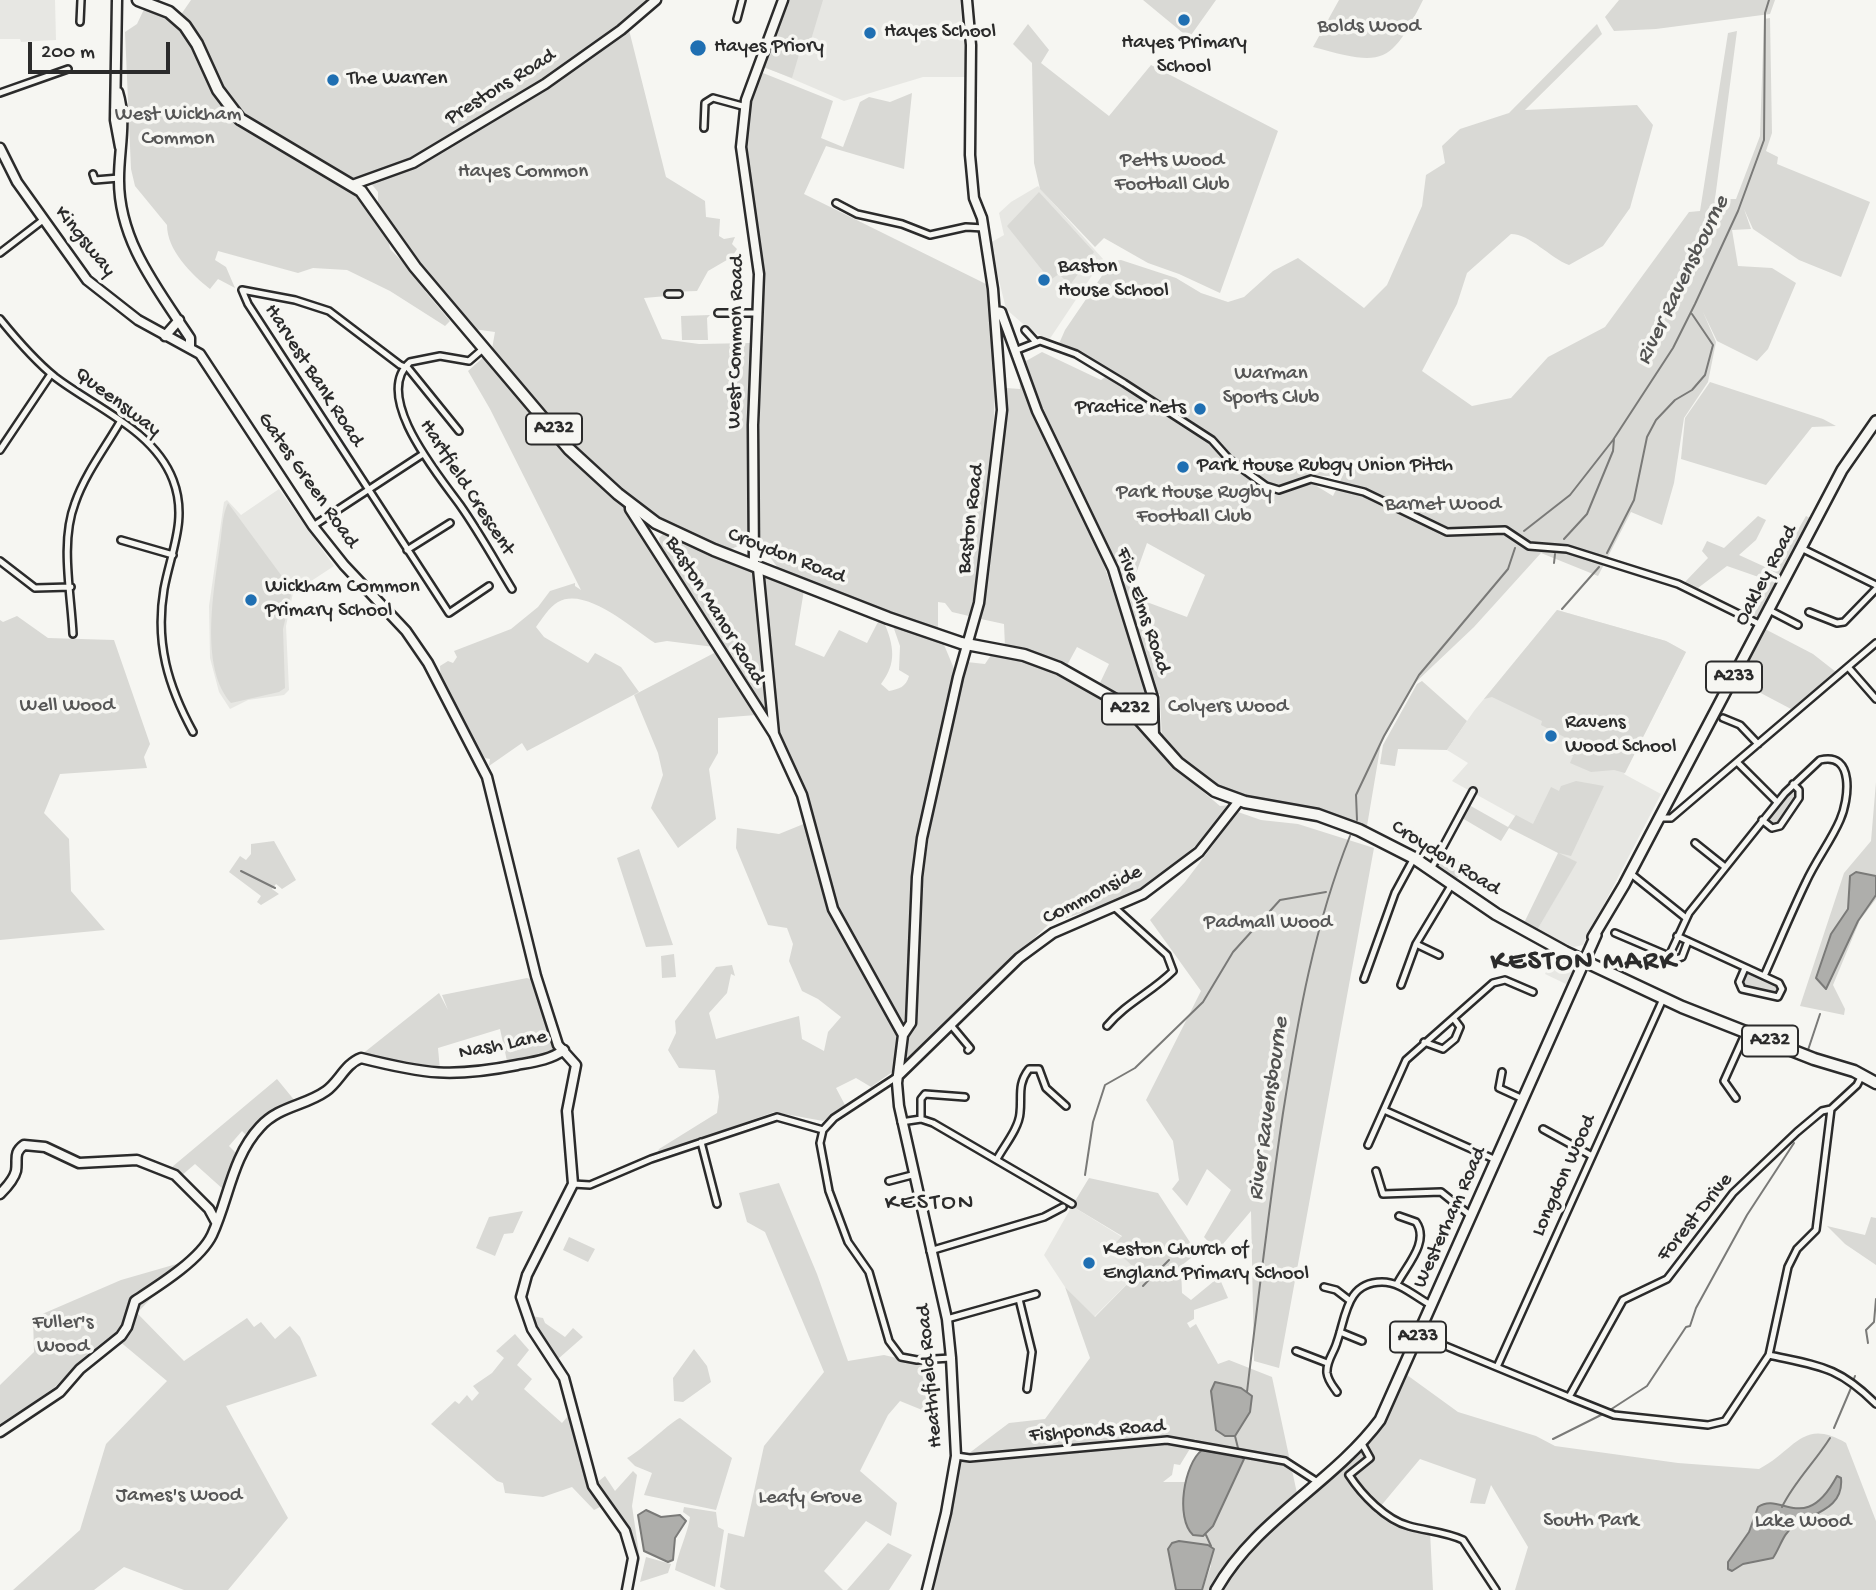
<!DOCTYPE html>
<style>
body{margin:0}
#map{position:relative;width:1876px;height:1590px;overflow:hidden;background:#f6f6f2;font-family:"Gochi Hand",sans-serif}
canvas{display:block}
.scale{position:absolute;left:28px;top:42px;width:142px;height:32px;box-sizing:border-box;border:4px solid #2b2b2b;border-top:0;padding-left:9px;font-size:21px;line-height:24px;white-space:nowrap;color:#2b2b2b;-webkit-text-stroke:5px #f6f6f2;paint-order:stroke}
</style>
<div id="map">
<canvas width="1876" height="1590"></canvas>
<div class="scale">200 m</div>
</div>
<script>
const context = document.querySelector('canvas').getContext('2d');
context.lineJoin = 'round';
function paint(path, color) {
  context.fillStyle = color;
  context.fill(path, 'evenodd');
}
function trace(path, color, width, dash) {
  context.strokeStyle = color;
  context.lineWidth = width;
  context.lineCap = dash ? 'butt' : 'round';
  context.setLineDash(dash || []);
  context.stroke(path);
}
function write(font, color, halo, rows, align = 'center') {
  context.font = font + ' "Gochi Hand",sans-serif';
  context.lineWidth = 7;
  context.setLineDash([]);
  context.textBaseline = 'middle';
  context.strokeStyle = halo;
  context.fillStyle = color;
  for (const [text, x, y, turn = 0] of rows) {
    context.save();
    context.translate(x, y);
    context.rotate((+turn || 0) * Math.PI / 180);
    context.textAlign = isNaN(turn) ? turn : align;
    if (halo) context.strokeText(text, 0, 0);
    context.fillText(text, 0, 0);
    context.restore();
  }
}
paint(new Path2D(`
 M0,0H55L56,40L21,42L20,39H0Z
 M788,0H960L967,77H923L844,101L765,67Z
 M1038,186L1103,259L1049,340L1030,330L1006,309L990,243L1004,235L999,213L1011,202Z
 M279,489L334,566L293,593L286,626L289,690L284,695L248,700L230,709L219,692L210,658L209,606L224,502L227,500L241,515Z
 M1557,610L1666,641L1686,652L1624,774L1661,794L1583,945L1574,947L1536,932L1576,862L1509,827L1515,816L1452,781L1468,763L1447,750L1474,711Z
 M1556,952L1576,963L1568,985L1545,974Z
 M1072,1206L1122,1237L1139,1272L1094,1317L1065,1287L1044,1255Z`), '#e7e7e3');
paint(new Path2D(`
 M191,0H654L627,22L666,177L705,201L706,217L720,219L719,236L724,239L735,237L732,244L737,249L732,257L708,271L697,291L667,292V296L644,298L662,339L699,344L750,343L749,541L727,551L649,515L581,455L492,349L495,332L473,329L424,272L378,205V192L365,176L346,178L241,117L220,91L180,16Z
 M786,0H823L810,43L803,41L792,78L763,67Z
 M1143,0H1216L1189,38Z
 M1339,0H1423C1390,66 1383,66 1313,47Z
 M1619,0H1775L1770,14L1656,29L1614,31L1605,17Z
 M146,5L178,19L237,121L363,200L388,237L390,249L425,285V291L450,321L445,326L390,291L347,270L313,268L298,273L218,251L215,260L226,267L235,288L218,279L210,289C191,274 167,250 167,225L135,186L131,169L125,32L137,24Z
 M1770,18L1772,133L1766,151L1778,157L1777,164L1870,202L1841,277L1799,260L1753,229L1744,209L1751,229L1732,230L1738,266L1772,268L1796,283L1768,349L1757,361L1717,341L1703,312L1716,342L1708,382L1684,418L1674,483L1662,525L1631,512L1598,576L1541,553L1474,627L1416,682L1381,743L1367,826L1305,807L1222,792L1162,742L1160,694L1155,695L1126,606L1041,411L1026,361L1042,352L1101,380L1108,375L1209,441L1228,462L1266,489L1281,492L1310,482L1333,496L1342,477L1310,475L1278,486L1268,484L1231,457L1215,438L1095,361L1058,346L1065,330L1112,261L1121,260L1176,278L1201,293L1228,302L1244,297L1273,271L1298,258L1364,308L1387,285L1422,206L1426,175L1445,163L1442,146L1460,129L1509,113L1597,24L1602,34L1525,110L1637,105L1653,125L1630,208L1603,246L1569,265C1550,258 1530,234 1511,234L1467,273L1457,304L1422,371L1472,406L1511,398L1548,357L1605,327L1689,212L1700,211L1728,33L1737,31L1715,199H1736L1760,136L1764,19ZM1147,543L1205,575L1187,617L1144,601L1133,582Z
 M1028,24L1049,50L1041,63L1109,116L1151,65L1278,131L1220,293L1179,274L1148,263L1104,238L1095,247L1040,189L1034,163L1032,63L1013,44Z
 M763,73L833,101L821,138L843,147L860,102L869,97L890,102L912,93L904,169L826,146L804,194L986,284C1005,387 989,483 976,586L969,616L952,612L945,603L938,602V628H929L781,572L758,541L762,272L756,211L744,147L750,102Z
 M1039,192L1094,252L1070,285L1059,274L1050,280L1007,226Z
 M710,315L707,318L708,340H682L681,316Z
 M487,354L589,473L622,505L714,647L667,641L655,643C632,628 585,586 558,602C549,607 542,619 536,627L544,637L588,663L595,653L621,667L639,692L527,751L522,743L489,766L490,759L485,758L472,738L470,739L441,683L440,666L448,661L453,663L457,657L454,651L511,629L538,607L550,591L575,583V586L581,590L490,409L468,371Z
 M1019,365L1094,536L1150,699L1153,731L1098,687L1109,664L1077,647L1065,669L1005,647L1004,624L981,619L999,484L1006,388L1020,389Z
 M1710,382L1823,419L1836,426L1812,427L1766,485L1681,459L1685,418Z
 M228,503L292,590L283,629L285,688L279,692L231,703C199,667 214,590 220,545C222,532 222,515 228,503Z
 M1758,516L1766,520L1756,540L1739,555L1774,571L1806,516L1812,519L1759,620L1752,618L1770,581L1727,566L1698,588L1684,583L1708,558L1702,551L1707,541L1724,548Z
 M663,534L751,572L757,581L774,734L662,555L659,538Z
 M769,576L804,590L795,645L824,657L839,630L867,643L879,620L884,622C894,646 897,663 881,684L889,691C899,689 906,687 909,676L899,670L900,646L892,623L942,640L955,671L918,848L911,916L909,1016L908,1022L901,1025L836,908L781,745L762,582L765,577Z
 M1557,610L1666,641L1686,652L1625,773L1614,770L1591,772L1570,763L1573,756L1565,752L1570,740L1541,725L1542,721L1492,697L1484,699Z
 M17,616L48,638L114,640L150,744L144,757L147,768L60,774L44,813L69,839L71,891L105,930L0,940V620L3,622Z
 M1765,629L1813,654L1836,672L1791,709L1738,681Z
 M716,652L756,715L718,718V753L709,769L716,819L678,848L651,808L663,775L658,753L634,695Z
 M991,655L1037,665L1124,711L1182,774L1220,806L1232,805L1213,830L1143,892L1049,924L905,1063V1038L913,1027L921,887L933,810L967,662L985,664Z
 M1422,681L1467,721L1447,750L1398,749L1395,766L1380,764L1383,745L1417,684Z
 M1576,781L1604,786L1571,856L1559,853L1577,862L1536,932L1523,925L1558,853L1509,828L1501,841L1462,818L1469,805L1508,827L1516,815L1533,824L1551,787L1559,791L1561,786Z
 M1876,782V899L1860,920L1833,985L1845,1009L1844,1015L1800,1006L1844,873L1871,841Z
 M1793,788L1798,796L1778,825L1773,826L1767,819Z
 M1238,812L1261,820L1298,824L1374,848L1279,1368L1254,1361L1251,1211L1217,1251L1204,1237L1231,1190L1207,1169L1187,1206L1172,1189L1179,1180L1173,1141L1146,1100L1201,991L1150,920L1185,882Z
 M806,823L830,911L899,1036L895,1070L871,1087L856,1078L836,1088L845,1105L823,1121L774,1112L657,1154L659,1149L717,1113L719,1097L715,1070L679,1068L668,1050L676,1033L675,1021L716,967L732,965L735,976L731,974L727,993L709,1013L716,1039L799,1016L802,1039L824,1051L828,1032L841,1017L818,999L802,991L789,961L793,944L787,928L768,925L736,848L737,828L779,834Z
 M274,841L296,880L282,889L276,884L272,889L279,894L261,905L257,902L261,896L229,872L240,856L246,860L251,854V844Z
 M639,849L673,945L646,947L617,858Z
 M1443,851L1466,866L1455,881L1435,868Z
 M674,954L676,977L662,978L661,956Z
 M1748,973L1777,984L1780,987L1778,994L1742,986Z
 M527,978L534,980L555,1045L548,1054L507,1061L500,1029L438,1048L440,1070L418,1069L361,1055L439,993L448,1010L442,995Z
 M277,1079L295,1101L268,1115L249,1138L242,1131L229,1146L237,1154L224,1190L195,1164L181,1176L172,1167Z
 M1089,1178L1158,1193L1197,1253L1181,1266L1182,1293L1191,1300L1219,1277L1228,1298L1194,1310V1319L1187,1323L1190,1328L1196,1324L1218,1364L1229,1360L1272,1377L1298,1498L1377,1435L1407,1375L1458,1412L1536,1436L1555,1446L1678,1463L1759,1469C1795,1451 1802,1417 1846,1443L1876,1521V1590H1515L1528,1547L1491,1485L1485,1504L1470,1503L1476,1479L1420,1459L1375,1513L1430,1532L1433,1590H1202L1211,1566L1208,1545L1179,1541L1168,1549L1176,1590H934L959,1461L968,1459V1454L1009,1423L1045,1419L1090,1358L1065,1287L1095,1317L1139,1272L1112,1247L1122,1236L1072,1206ZM1214,1396L1250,1412L1235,1436H1225L1216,1430ZM1195,1439L1200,1444L1241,1451L1244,1459L1213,1526L1185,1521V1482H1163L1172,1475L1174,1464L1180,1465L1191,1447L1177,1444L1192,1443Z
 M779,1183L817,1274L848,1361L884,1355L922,1364L932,1414L900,1401L888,1415L860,1471L897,1503L891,1536L866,1521L824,1571L843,1590H726L720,1587L728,1533L744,1537L764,1446L824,1372L765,1232L747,1222L739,1193Z
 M523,1211L513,1233L504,1234L495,1256L476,1248L489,1217Z
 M1871,1217L1876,1218V1265L1845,1244L1827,1226L1865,1235Z
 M569,1237L595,1249L588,1262L563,1250Z
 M187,1261L137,1313L184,1361L247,1318L254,1327L261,1322L275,1339L290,1326L300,1337L317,1376L226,1406L288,1518L228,1590H184L124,1567L94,1590H13L80,1530L106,1444L167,1381L112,1335L84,1357L55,1387L0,1426V1385L34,1352L33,1318L121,1280Z
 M531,1316L543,1318L545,1323L565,1337L573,1328L583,1337L558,1359L536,1331Z
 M515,1334L529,1350L517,1365L532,1379L524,1389L562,1423L568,1416L589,1486L604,1505L594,1510L572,1487L543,1497L505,1493L503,1483L497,1481L431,1424L455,1401L459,1404L467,1395L472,1401L479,1393L473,1386L492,1373L504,1358L496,1351Z
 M694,1349L707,1366L711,1382L683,1402L674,1401L673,1378Z
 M680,1418L732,1458L716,1510L644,1495L652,1473L635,1466L627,1458C641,1451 674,1419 680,1418Z
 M633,1471L637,1475L632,1506L640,1560L631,1590L635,1555L594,1485L605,1476L615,1491Z
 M684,1507L716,1512L718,1527L724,1530L715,1587L675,1570C678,1552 688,1533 690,1517L683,1512Z
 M888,1543L912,1555L889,1590H847Z
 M646,1557L671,1564L668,1573L640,1582Z`), '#d9d9d5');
const water = new Path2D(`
 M1856,872L1876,876V895L1858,921L1826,989L1816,978L1831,934L1848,909L1850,876Z
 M1215,1382L1241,1388L1252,1396L1250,1412L1235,1436H1225L1216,1430L1211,1391Z
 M1202,1450L1240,1456L1244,1459L1213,1526L1203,1536L1193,1535C1175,1518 1184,1464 1202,1450Z
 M1837,1476L1841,1478C1844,1509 1813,1513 1794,1526C1783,1533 1780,1548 1773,1558L1743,1564L1732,1571L1728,1569V1562L1749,1532L1758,1507C1781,1491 1805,1536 1837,1476Z
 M646,1510L661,1517L680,1515L686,1521L675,1538L673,1560L668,1562L644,1551L638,1515Z
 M1179,1541L1208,1545L1214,1549L1202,1590H1176L1168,1549L1172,1543Z`);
paint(water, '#aeaeab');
trace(water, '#7a7a78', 2);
trace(new Path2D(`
 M1524,531L1570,495L1613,440L1673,348L1695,304L1738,211L1764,140L1765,13L1769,0
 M1564,539L1587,514L1613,451L1614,439
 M1607,553L1634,500L1647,437L1656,420L1675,400L1692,390L1705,375L1713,345L1692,314
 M1554,563L1555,554
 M1562,609L1599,567
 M1357,820L1356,795L1384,736L1419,675L1508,569L1515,548
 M241,871L275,888
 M1808,1050L1820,1014
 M1085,1175L1093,1122L1105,1085L1135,1068L1203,1002L1233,952L1280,900L1326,892
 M1159,1270L1169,1260
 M1143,1286L1156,1272
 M1868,1343L1866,1330L1874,1322L1876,1299
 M1853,1381L1855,1376
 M1247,1392C1258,1299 1269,1206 1283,1113C1298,1018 1314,926 1350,836
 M1610,1410L1647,1386L1686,1327L1690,1326L1696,1308L1747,1215L1794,1143
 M1834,1428L1851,1388
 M1235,1436L1240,1456
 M1553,1439L1605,1413
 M1782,1507C1794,1482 1815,1462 1830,1438
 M1206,1535L1211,1546`), '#7a7a78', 2);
const street = new Path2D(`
 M737,19L742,0
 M80,22L81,0
 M0,93L68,69
 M704,128L705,103L713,98L746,107
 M93,174L95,180L119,178
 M836,203L857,214L902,224L930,235L966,227L984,228
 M0,253L43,220
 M242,290L248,304L449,613L489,586
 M242,290L295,300L329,311L400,365L408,368L459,431
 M668,294H679
 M718,313H757
 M0,319C17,340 34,360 55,377C94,407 154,430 173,480C188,519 171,551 164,589C155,643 168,686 193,732
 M1025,330L1036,342
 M484,348L469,361L440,356L410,362C371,396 440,477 460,505C479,532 495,561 512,589
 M1017,350L1040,341L1076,354L1124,383L1212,440L1229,459L1266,486L1279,490L1311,479L1364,492L1447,532L1505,530L1529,546L1567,549L1678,584L1761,625
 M0,450L51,374
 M313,526L423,454
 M121,540L173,555
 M1801,548L1876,585
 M407,550L450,523
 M0,561L35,588L71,587
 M1769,610L1798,625
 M1809,612L1837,623L1844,622L1876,589
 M73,634C71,593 60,542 75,503C85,474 105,448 120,422
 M1848,667L1876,699
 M1723,718L1740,725L1758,744
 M1737,762L1777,802
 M1659,818H1671L1876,643
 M1762,820L1772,828L1780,826L1799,798V790L1793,784
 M1695,843L1725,867
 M1431,869L1473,791
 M1630,873L1686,918
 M1615,933L1676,959L1682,957L1688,941
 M1677,936L1779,983L1782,989L1778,997L1742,989L1739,982L1745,968
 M1416,944L1439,955
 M1669,956L1689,913L1785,793L1820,760C1855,751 1849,800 1840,820C1831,841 1816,860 1806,882C1791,913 1778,945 1764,976
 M1364,979L1395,893L1414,858
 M1401,985L1416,944L1452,884
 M950,1024L970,1048L968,1050
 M1107,1026C1126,1003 1152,992 1173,971L1167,955L1113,906
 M1424,1042L1443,1049L1455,1039L1460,1027L1454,1019
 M1502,1072L1499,1088L1523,1099
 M898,1076L834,1118L823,1130L820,1143L829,1191L848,1242L869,1272L889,1341L901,1357L917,1360L951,1358
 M1736,1098L1724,1081L1746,1032
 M1384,1110L1496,1160
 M921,1119V1099L925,1094L965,1097
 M901,1122L921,1119L933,1123L1072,1204
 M1543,1129L1592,1156
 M701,1142L717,1204
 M1368,1145L1406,1060L1493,983L1505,980L1533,992
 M997,1159C1004,1146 1019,1128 1020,1113C1022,1095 1017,1085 1029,1069H1039L1046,1088L1066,1106
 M1376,1171L1383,1194L1441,1192L1471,1216
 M889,1181L912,1175
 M573,1184L590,1185L651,1159L777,1117L823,1130
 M930,1251L1044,1217L1063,1207
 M1397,1284C1406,1266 1430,1242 1416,1222L1399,1216
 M1324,1287L1336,1290L1349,1300
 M1019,1299L1032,1352L1027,1389
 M947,1319L1036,1294
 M1340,1332L1362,1341
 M1419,1335L1569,1397L1623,1300L1667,1279L1733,1193L1797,1132L1822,1111L1831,1109L1857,1085L1862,1075
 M1296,1351L1327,1363
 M1769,1355C1819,1366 1838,1366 1876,1404
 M1497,1367L1663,999
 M1337,1392C1333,1386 1328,1381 1327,1373C1326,1361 1334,1353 1337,1342C1346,1317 1346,1282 1382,1282C1401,1282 1415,1297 1431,1305
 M1569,1397L1614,1415L1708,1425L1725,1421L1769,1355L1788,1267L1797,1249L1816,1230L1831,1109
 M1361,1442L1370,1458L1349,1475C1362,1495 1386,1520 1409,1526C1427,1531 1446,1532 1463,1540L1496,1590
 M956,1456L970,1458L1167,1440L1285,1461L1316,1481`);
const secondary = new Path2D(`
 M117,0L115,120L120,147
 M118,92C127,121 119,149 119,178C118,240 157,288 190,338V347
 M0,148L17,182L87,280L138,320L200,354L313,526L344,565L406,631L428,663L487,777L536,976L558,1045L576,1065L567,1111L573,1184L527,1275L521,1297L532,1329L564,1378L593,1486L625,1531L633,1558L627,1590
 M352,185L413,163L545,84L621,30L656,0
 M996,311L1001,312L1037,411L1113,569L1153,698L1154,736
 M165,336L179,320
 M630,503V509L774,734
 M754,566L753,425L759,274L741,147L746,100L783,0
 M758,568L774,734L802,795L833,909L903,1035
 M903,1035L911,1023L917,877L922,838L958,677L979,603L1002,410L993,289L982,218L974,198L970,155L971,45L967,0
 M903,1035L897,1083L899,1106L947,1319L951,1358L956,1456L946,1513L927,1590
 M898,1076L1019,958L1053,933L1143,894L1199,852L1239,801
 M0,1194C6,1188 14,1179 16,1171C18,1159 13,1153 24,1145L45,1147L79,1163L137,1160L175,1175L209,1209L216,1222
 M0,1432L60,1392L80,1369L121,1336L127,1327L135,1301C158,1286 200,1260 212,1235C229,1198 232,1157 260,1127C279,1106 305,1106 326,1091C339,1082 345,1064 361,1058C425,1074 451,1078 517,1065C533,1062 550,1060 564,1050`);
const primary = new Path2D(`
 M1593,937L1624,885L1842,470L1876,421
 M1216,1590C1255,1520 1333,1483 1380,1420L1596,935`);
const highway = new Path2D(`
 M138,0L169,12L185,26L197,44L218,90L240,119L361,191L415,267L569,449L618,494L656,523L714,550L888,618L961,643L1024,655L1059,668L1128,707L1178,763L1215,791L1245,802L1318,815L1359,830L1414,858L1496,914L1565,952L1682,1007L1814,1059L1854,1071L1876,1083`);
trace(street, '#2b2b2b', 10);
trace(secondary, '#2b2b2b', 13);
trace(primary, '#2b2b2b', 14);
trace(highway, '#2b2b2b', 15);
trace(street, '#f6f6f2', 5);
trace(secondary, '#f6f6f2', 8);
trace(primary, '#f6f6f2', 9);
trace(highway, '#f6f6f2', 10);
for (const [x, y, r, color] of [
 [1184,20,7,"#1f6fb2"],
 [870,33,7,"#1f6fb2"],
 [698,48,9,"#1f6fb2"],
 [333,80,7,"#1f6fb2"],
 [1044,280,7,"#1f6fb2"],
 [1200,409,7,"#1f6fb2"],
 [1183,467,7,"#1f6fb2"],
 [251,600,7,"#1f6fb2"],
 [1551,736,7,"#1f6fb2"],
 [1089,1263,7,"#1f6fb2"]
]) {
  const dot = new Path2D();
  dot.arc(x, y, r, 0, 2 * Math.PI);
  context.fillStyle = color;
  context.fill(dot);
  trace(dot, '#f6f6f2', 2.5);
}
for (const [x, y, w] of [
 [554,429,56],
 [1734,677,56],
 [1130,709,56],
 [1770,1041,56],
 [1418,1337,56]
]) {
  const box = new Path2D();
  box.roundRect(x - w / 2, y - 15.5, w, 31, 5);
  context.fillStyle = '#f6f6f2';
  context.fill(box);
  trace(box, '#2b2b2b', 2);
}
write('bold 19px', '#2b2b2b', null, [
 ["A232",554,429],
 ["A233",1734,677],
 ["A232",1130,709],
 ["A232",1770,1041],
 ["A233",1418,1337]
]);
write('21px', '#565656', '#f6f6f2', [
 ["Bolds Wood",1369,28],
 ["West Wickham",178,116],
 ["Common",178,140],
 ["Petts Wood",1172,162],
 ["Football Club",1172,186],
 ["Hayes Common",523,173],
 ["Warman",1271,375],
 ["Sports Club",1271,399],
 ["Park House Rugby",1194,494],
 ["Football Club",1194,518],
 ["Barnet Wood",1443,506],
 ["Well Wood",67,707],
 ["Colyers Wood",1228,708],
 ["Padmall Wood",1268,924],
 ["Fuller's",63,1324],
 ["Wood",63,1348],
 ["James's Wood",179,1497],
 ["Leafy Grove",810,1499],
 ["South Park",1591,1522],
 ["Lake Wood",1803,1523]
]);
write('21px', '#2b2b2b', '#f6f6f2', [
 ["Hayes School",884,33],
 ["Hayes Primary",1184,44,"center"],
 ["School",1184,68,"center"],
 ["Hayes Priory",714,48],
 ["The Warren",347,80],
 ["Baston",1058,268],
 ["House School",1058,292],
 ["Practice nets",1186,409,"right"],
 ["Park House Rubgy Union Pitch",1197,467],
 ["Wickham Common",265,588],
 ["Primary School",265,612],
 ["Ravens",1565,724],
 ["Wood School",1565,748],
 ["Keston Church of",1103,1251],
 ["England Primary School",1103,1275]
], 'left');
write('21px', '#2b2b2b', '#f6f6f2', [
 ["Prestons Road",501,88,-32],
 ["Kingsway",84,242,51],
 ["West Common Road",737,342,-89],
 ["Harvest Bank Road",313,376,57],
 ["Queensway",117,403,37],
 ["Gates Green Road",307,481,55],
 ["Hartfield Crescent",466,488,57],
 ["Baston Road",972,519,-83],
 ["Croydon Road",786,557,21],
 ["Oakley Road",1767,576,-62],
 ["Baston Manor Road",714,611,58],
 ["Five Elms Road",1142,611,71],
 ["Croydon Road",1445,859,32],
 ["Commonside",1093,896,-27],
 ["Nash Lane",503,1046,-11],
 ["Longdon Wood",1565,1176,-66],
 ["Westerham Road",1451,1218,-66],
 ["Forest Drive",1696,1218,-51],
 ["Heathfield Road",931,1376,-95],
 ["Fishponds Road",1097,1432,-4]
]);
write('italic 23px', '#525251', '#f6f6f2', [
 ["River Ravensbourne",1684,281,-64],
 ["River Ravensbourne",1270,1109,-82]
]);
context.letterSpacing = '2px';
write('24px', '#2b2b2b', '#f6f6f2', [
 ["KESTON",930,1204]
]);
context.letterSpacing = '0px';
context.letterSpacing = '2px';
write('bold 28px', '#2b2b2b', '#f6f6f2', [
 ["KESTON MARK",1584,964]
]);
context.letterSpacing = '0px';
</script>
